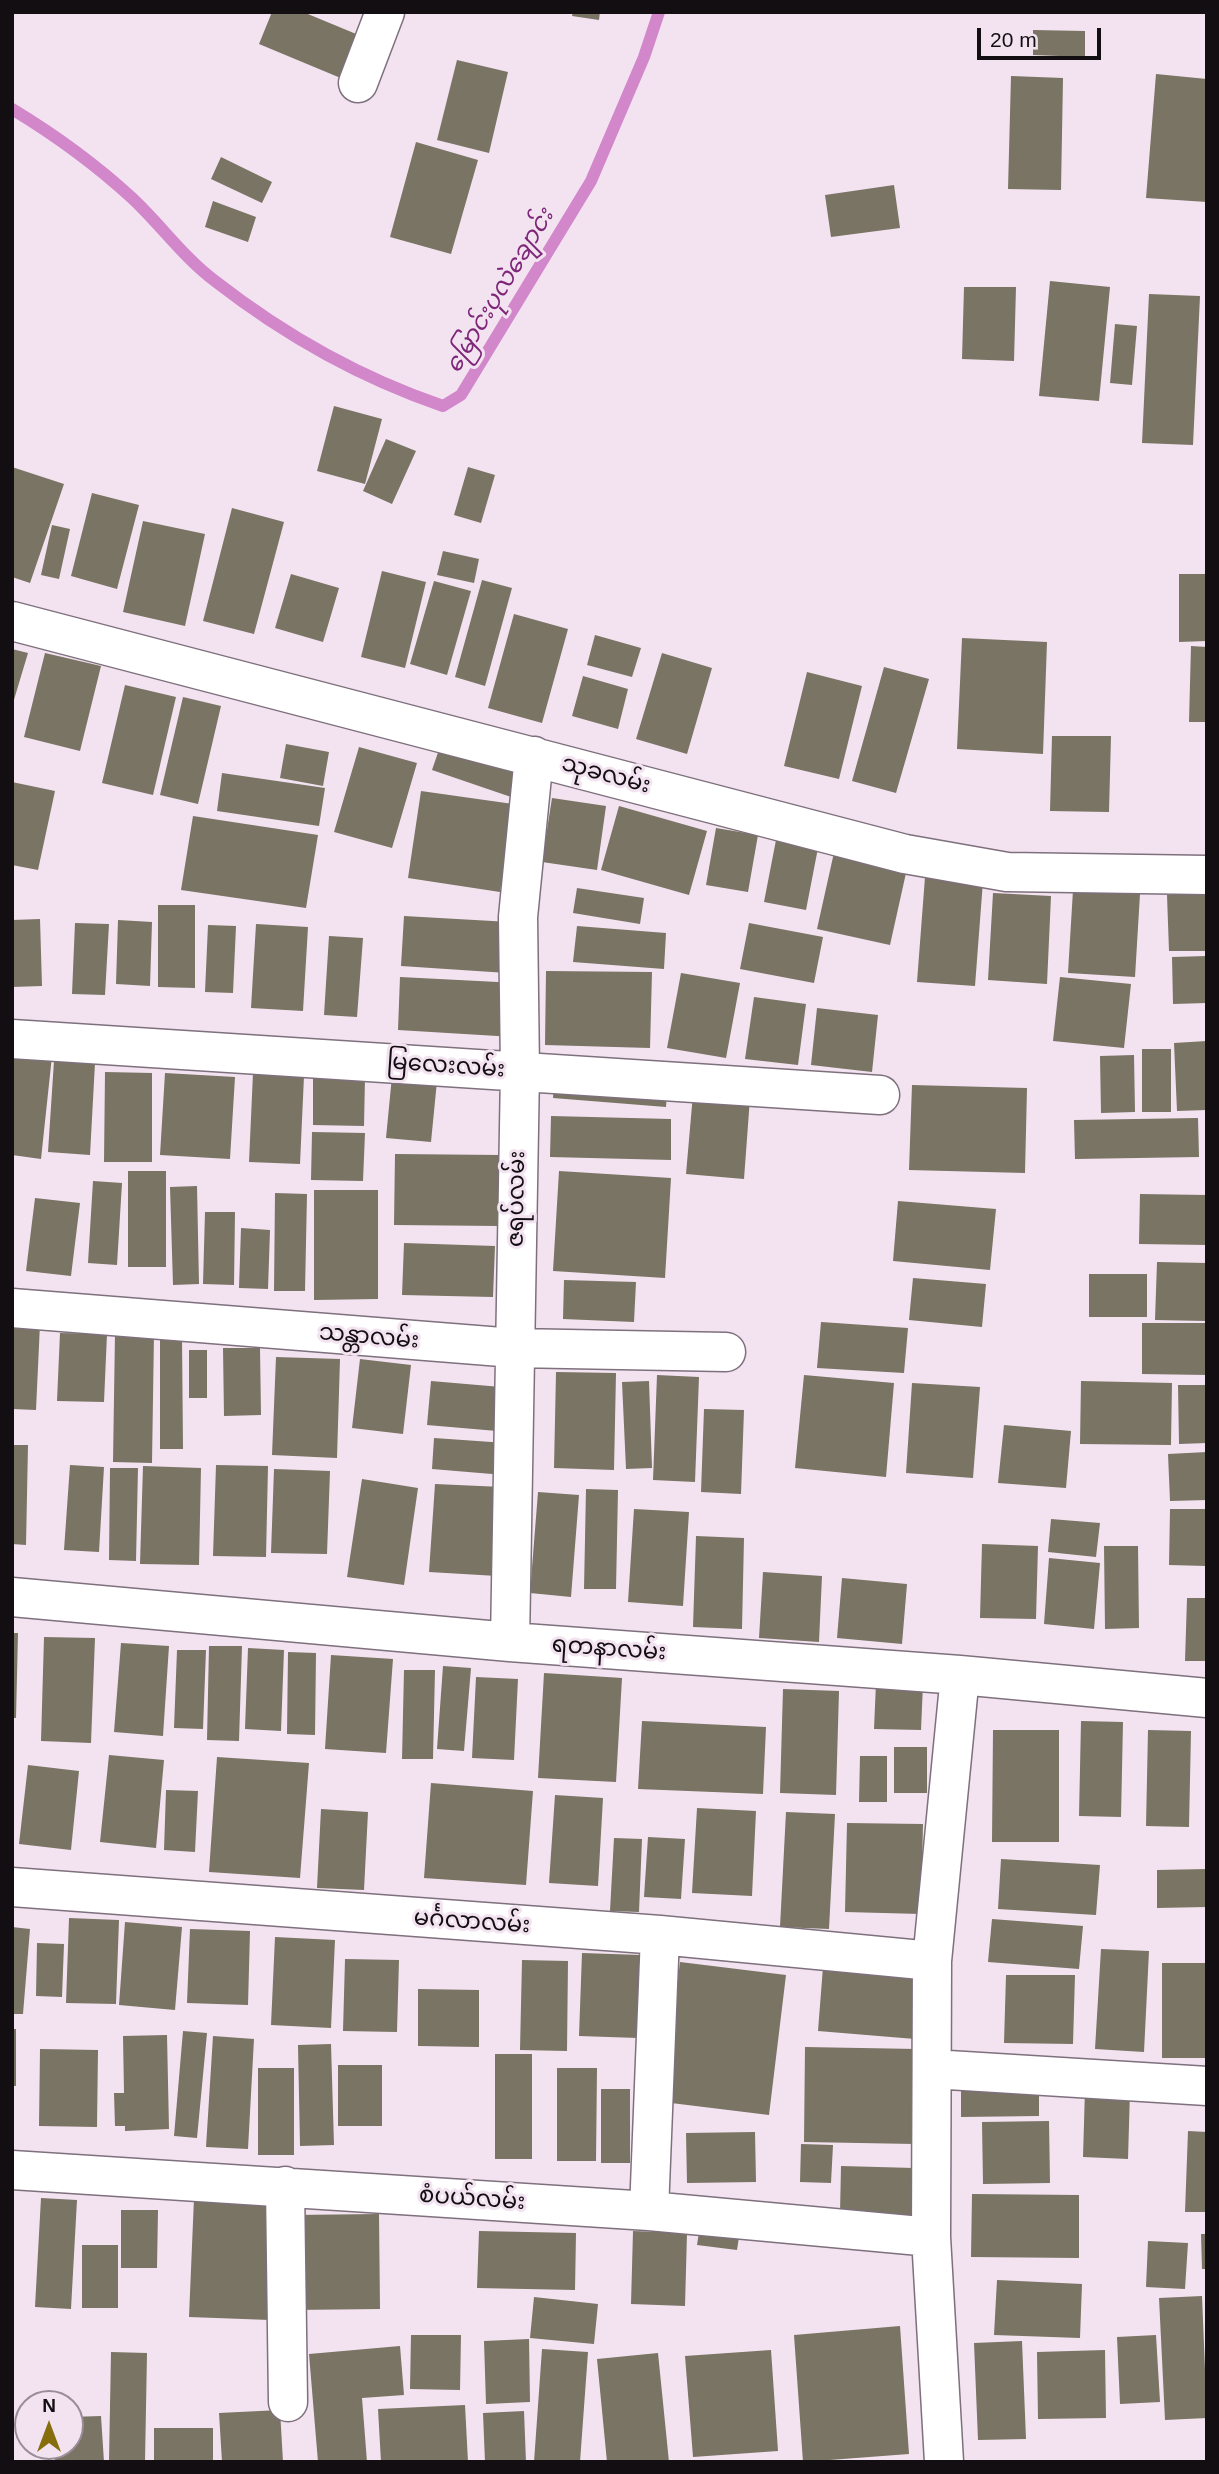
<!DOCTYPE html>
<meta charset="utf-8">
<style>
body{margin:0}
#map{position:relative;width:1219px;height:2474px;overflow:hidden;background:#f3e3f1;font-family:Arial,sans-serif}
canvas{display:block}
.frame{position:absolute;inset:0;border:14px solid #130e12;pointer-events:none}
.north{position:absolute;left:14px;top:2390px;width:70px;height:70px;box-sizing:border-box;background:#f3e3f1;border:2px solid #998e98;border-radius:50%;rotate:0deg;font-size:19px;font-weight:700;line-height:28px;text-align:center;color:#130e12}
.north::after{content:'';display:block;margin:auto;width:24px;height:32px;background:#866e0c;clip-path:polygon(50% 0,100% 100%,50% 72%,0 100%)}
.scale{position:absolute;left:977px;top:28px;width:124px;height:32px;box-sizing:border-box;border:4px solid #130e12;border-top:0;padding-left:9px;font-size:21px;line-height:24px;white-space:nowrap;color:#130e12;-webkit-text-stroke:5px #f3e3f1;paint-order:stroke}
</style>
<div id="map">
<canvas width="1219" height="2474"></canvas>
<div class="frame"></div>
<div class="north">N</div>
<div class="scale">20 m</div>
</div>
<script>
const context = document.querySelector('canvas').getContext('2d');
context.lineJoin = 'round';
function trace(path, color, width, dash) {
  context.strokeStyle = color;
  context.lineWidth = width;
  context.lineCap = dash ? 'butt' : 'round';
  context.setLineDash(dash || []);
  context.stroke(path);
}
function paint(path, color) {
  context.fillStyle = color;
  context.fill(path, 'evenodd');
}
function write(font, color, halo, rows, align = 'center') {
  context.font = font + ' Arial,"Noto Sans Myanmar",sans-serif';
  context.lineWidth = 6;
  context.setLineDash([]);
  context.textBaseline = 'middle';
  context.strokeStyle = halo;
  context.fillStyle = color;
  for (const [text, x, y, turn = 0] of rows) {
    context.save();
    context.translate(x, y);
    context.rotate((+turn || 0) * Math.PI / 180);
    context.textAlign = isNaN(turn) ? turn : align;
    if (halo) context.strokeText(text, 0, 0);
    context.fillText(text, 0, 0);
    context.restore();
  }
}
trace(new Path2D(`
 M12,109C55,135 95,164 132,198C160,224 184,258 215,281C283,334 361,378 443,406L461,395L591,181L644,57L659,12`), '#d187ca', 12);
paint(new Path2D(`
 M272,12H303L361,36L343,79L259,44Z
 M573,12H600L599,20L572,16Z
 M1033,30L1085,31V57L1033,55Z
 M457,60L508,72L489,153L437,140Z
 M1156,74L1207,79V202L1146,198Z
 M1011,76L1063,78L1061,190L1008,189Z
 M416,142L478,160L451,254L390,237Z
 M221,157L272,182L262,203L211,179Z
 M894,185L900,228L831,237L825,195Z
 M213,201L256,217L248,242L205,227Z
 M1050,281L1110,287L1099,401L1039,396Z
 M964,287H1016L1014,361L962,359Z
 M1149,294L1200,296L1193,445L1142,443Z
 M1115,324L1137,326L1132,385L1110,383Z
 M334,406L382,419L365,484L317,471Z
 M386,439L416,451L392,504L363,491Z
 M12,467L64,484L30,583L12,577Z
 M468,467L495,475L481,523L454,515Z
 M92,493L139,505L117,589L71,576Z
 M232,508L284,522L254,634L203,621Z
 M143,521L205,534L185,626L123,612Z
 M52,525L70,529L59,579L41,575Z
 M443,551L479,559L474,583L437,575Z
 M382,571L426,582L405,668L361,657Z
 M291,574L339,588L323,642L275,628Z
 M1179,574H1207V641L1179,642Z
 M482,580L512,588L485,686L455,677Z
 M434,581L471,591L447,675L410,664Z
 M514,614L568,629L542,723L488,708Z
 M595,635L641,648L632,677L587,665Z
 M962,638L1047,642L1043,754L957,749Z
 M1191,646L1207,647V722H1189Z
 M12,649L28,653L13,703H12Z
 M45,653L101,666L80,751L24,737Z
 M662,653L712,668L687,754L636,739Z
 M884,667L929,679L896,793L852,781Z
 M807,672L862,686L839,779L784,766Z
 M583,676L628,689L618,729L572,716Z
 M125,685L176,697L153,795L102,783Z
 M183,697L221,706L198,804L160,795Z
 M1052,736H1111L1109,812L1050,811Z
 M443,738L525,766L514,798L432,770Z
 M286,744L329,752L323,786L280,778Z
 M359,747L417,763L392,848L334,832Z
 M222,773L325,788L319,826L217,811Z
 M12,782L55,791L38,870L12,865Z
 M421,791L513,804L500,892L408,878Z
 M552,798L606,806L597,870L542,862Z
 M619,806L707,831L689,895L601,870Z
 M193,816L318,835L306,908L181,890Z
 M716,828L758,835L748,892L706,885Z
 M776,840L818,848L806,910L764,902Z
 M835,848L908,864L890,945L817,929Z
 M925,877L983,881L975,986L917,982Z
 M577,888L644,898L640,924L573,913Z
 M1073,890L1140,894L1135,977L1068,973Z
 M993,893L1051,896L1047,984L988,980Z
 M1207,894V951H1169L1167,895Z
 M158,905H195V988L158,987Z
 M404,916L510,922L507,973L401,966Z
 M40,919L42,986L12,987V920Z
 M118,920L152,922L150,986L116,984Z
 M75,923L109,924L105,995L72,994Z
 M749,923L823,937L814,983L740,969Z
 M256,924L308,927L303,1011L251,1008Z
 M208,925L236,926L233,993L205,992Z
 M577,926L666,933L664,969L573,962Z
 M329,936L363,938L357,1017L324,1015Z
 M1207,956V1003L1173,1004L1172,957Z
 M546,971L652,972L650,1048L545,1045Z
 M681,973L740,983L726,1058L667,1048Z
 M400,977L517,983L514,1037L398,1030Z
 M1060,977L1131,984L1124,1048L1053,1041Z
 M754,997L806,1004L798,1065L745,1059Z
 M817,1008L878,1015L872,1072L811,1065Z
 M1207,1041V1110L1177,1111L1174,1043Z
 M1142,1049H1171V1112H1142Z
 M12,1051L52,1056L41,1159L12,1155Z
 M1134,1055L1135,1112L1101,1113L1100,1056Z
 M54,1061L95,1063L90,1155L48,1152Z
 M555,1070L668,1078L666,1107L553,1098Z
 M105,1072L152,1073V1162H104Z
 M165,1073L235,1077L230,1159L160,1155Z
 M253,1073L304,1076L300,1164L249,1162Z
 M313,1076L365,1077L364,1126L313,1125Z
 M392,1076L437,1081L431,1142L386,1138Z
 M912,1085L1027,1088L1025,1173L909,1170Z
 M693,1094L750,1098L744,1179L686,1174Z
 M551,1116L671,1119V1160L550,1157Z
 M1198,1118L1199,1157L1075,1159L1074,1120Z
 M312,1132L365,1133L363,1181L311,1180Z
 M395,1154L500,1155L499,1226L394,1225Z
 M128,1171H166V1267H128Z
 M559,1171L671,1178L665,1278L553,1271Z
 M93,1181L122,1183L117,1265L88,1263Z
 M197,1186L199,1284L173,1285L170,1187Z
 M314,1190H378V1299L314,1300Z
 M275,1193L307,1194L305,1291H274Z
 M1140,1194L1207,1195V1245L1139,1244Z
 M35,1198L80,1203L71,1276L26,1271Z
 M898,1201L996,1209L990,1270L893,1261Z
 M205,1212H235L234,1285L203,1284Z
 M241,1228L270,1230L268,1289L239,1288Z
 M404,1243L495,1246L493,1297L402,1295Z
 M1157,1262L1207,1263V1321L1155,1320Z
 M1089,1274H1147V1317H1089Z
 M913,1278L986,1284L982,1327L909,1320Z
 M564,1280L636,1282L634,1322L563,1319Z
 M821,1322L908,1328L904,1373L817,1368Z
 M12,1323L40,1324L36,1410L12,1409Z
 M1142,1323H1207V1375L1142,1374Z
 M60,1333L107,1334L104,1402L57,1401Z
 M115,1333H154L152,1463L113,1462Z
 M160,1337H182L183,1449H160Z
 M223,1348H260L261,1415L224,1416Z
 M189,1350H207V1398H189Z
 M276,1357L340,1359L337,1458L272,1455Z
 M360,1359L411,1365L403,1434L352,1428Z
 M556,1372L616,1373L614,1470L554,1468Z
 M657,1375L699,1377L695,1482L653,1480Z
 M804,1375L894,1383L886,1477L795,1468Z
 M431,1381L501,1387L497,1431L427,1425Z
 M649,1381L652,1468L626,1469L622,1382Z
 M1081,1381L1172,1383L1171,1445L1080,1444Z
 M912,1383L980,1387L973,1478L906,1473Z
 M1178,1385H1207V1443L1179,1444Z
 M704,1409L744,1410L741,1494L701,1492Z
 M1004,1425L1071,1431L1066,1488L998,1483Z
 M434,1438L506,1443L504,1475L432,1469Z
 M12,1445H28L26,1545L12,1544Z
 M1207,1452V1500L1170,1501L1168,1454Z
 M70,1465L104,1467L99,1552L64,1550Z
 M216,1465L268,1466L266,1557L213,1556Z
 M143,1466L201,1468L199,1565L140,1564Z
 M110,1468H138L136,1561L109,1560Z
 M274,1469L330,1471L327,1554L271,1553Z
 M362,1479L418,1488L404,1585L347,1577Z
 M435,1484L502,1487L497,1576L429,1572Z
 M586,1489L618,1490L616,1589H584Z
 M538,1492L579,1495L571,1597L530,1593Z
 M634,1509L689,1512L683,1606L628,1602Z
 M1170,1509H1207V1566L1169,1565Z
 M1051,1519L1100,1523L1096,1557L1048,1552Z
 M696,1536L744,1538L742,1629L693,1627Z
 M982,1544L1038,1546L1036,1619L980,1618Z
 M1104,1546H1138L1139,1628L1105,1629Z
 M1049,1558L1100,1563L1094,1629L1044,1624Z
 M763,1572L822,1576L819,1642L759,1638Z
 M842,1578L907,1584L902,1644L837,1638Z
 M1187,1598H1207V1661H1185Z
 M12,1633H18L16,1718H12Z
 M44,1637L95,1638L91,1743L41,1741Z
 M121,1643L169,1646L163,1736L114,1732Z
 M209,1646H242L239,1741L207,1740Z
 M248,1648L284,1650L281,1731L245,1729Z
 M177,1650H206L203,1729L174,1728Z
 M288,1652L316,1653L315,1735L287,1734Z
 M331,1655L393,1659L386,1753L325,1749Z
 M443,1666L471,1668L464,1751L437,1749Z
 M404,1670H435L433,1759H402Z
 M544,1673L622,1678L616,1782L538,1778Z
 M476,1677L518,1679L514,1760L472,1758Z
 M876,1683L923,1684L921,1730L874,1729Z
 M783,1689L839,1691L836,1795L780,1793Z
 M642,1721L766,1727L763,1794L638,1789Z
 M1081,1721L1123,1722L1121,1817L1079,1816Z
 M993,1730H1059V1842H992Z
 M1148,1730L1191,1731L1189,1827L1146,1826Z
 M894,1747H927V1793H894Z
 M109,1755L164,1760L156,1848L100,1842Z
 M860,1756H887V1802H859Z
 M217,1757L309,1763L300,1878L209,1872Z
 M28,1765L79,1771L71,1850L19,1844Z
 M431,1783L533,1791L526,1885L424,1878Z
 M166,1790L198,1791L195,1852L164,1850Z
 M555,1795L603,1798L598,1886L549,1883Z
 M697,1808L756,1811L752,1896L692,1893Z
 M321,1809L368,1812L364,1890L317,1888Z
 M786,1812L835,1814L829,1929L780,1927Z
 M847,1823L923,1824L921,1914L845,1912Z
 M648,1837L685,1839L681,1899L644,1897Z
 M614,1838L642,1839L639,1912L610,1911Z
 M1001,1859L1100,1865L1096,1915L998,1909Z
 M1207,1869V1907L1157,1908V1870Z
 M69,1918L119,1920L116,2004L66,2003Z
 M992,1919L1083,1926L1079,1969L988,1962Z
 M125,1922L182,1927L175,2010L119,2005Z
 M12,1927L30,1929L23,2014H12Z
 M190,1929L250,1931L248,2005L187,2003Z
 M275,1937L335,1940L331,2028L271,2025Z
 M37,1943L64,1944L62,1997L36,1996Z
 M1101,1949L1149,1951L1144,2052L1095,2049Z
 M582,1953L641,1955L638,2038L579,2036Z
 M345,1959L399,1960L397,2032L343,2031Z
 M522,1960L568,1961L567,2051L520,2050Z
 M680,1962L786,1975L769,2115L663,2102Z
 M1162,1963H1207V2058H1162Z
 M823,1967L921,1975L915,2039L818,2031Z
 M1006,1975H1075L1073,2044L1004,2043Z
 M418,1989L479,1990V2047L418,2046Z
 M12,2029H16V2086H12Z
 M183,2031L207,2033L197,2138L174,2136Z
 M167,2035L169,2129L125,2131V2126H115L114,2093H124L123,2036Z
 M213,2036L254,2039L248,2149L206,2147Z
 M331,2044L334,2145L300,2146L298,2045Z
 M805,2047L917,2049L915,2144L804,2142Z
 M40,2049L98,2050L97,2127L39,2126Z
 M495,2054H532V2159H495Z
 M338,2065H382V2126H338Z
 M258,2068H294V2155H258Z
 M557,2068H597L596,2161H557Z
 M961,2079H1039V2116L961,2117Z
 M601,2089H630V2163H601Z
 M1085,2089L1130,2091L1128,2159L1083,2157Z
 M1049,2121L1050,2183L983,2184L982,2122Z
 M1188,2131L1207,2132V2212H1185Z
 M755,2132L756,2182L687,2183L686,2133Z
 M801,2144L833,2145L831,2183L800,2182Z
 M841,2166L914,2168L913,2216L840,2214Z
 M972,2194L1079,2195V2258L971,2257Z
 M41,2198L77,2200L71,2309L35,2307Z
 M194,2198L276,2201L270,2320L189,2317Z
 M121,2210H158L157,2268H121Z
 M702,2213L742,2218L737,2250L697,2245Z
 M379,2214L380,2309L294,2310L292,2215Z
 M479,2231L576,2233L575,2290L477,2288Z
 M633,2231L687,2233L685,2306L631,2304Z
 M1201,2234H1207V2269H1202Z
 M1148,2241L1188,2243L1185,2289L1146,2287Z
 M82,2245H118V2308H82Z
 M997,2280L1082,2284L1080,2338L994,2335Z
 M1202,2296L1207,2418L1165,2420L1159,2298Z
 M534,2297L598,2304L594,2344L530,2338Z
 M900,2326L909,2454L803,2462L794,2335Z
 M411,2335H461L460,2390L410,2389Z
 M1156,2335L1160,2402L1120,2404L1117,2337Z
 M529,2339L530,2402L486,2404L484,2341Z
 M1022,2341L1026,2439L978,2440L974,2343Z
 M400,2346L404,2395L362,2398L367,2462H318L309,2354Z
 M542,2349L588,2352L580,2462H534Z
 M771,2350L778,2451L693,2457L685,2356Z
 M1105,2350L1106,2418L1038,2419L1037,2352Z
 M111,2352L147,2353L145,2462L109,2461Z
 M658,2353L669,2462H607L597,2359Z
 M465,2405L468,2462H381L378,2409Z
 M280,2410L283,2462H222L219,2413Z
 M524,2411L526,2462H485L483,2413Z
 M101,2416L104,2462H55L54,2446H70V2417Z
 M154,2428H213V2462H154Z`), '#797463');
const minor = new Path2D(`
 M358,83L385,12
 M12,621L905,854L1007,872L1207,875
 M12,1039L880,1095
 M12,1308L514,1348L726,1352
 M12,1597L510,1642L960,1675L1207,1698
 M510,1642L520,1071L518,917L534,756
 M12,1887L660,1935L932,1961
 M932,2069L1207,2086
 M12,2170L649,2211L931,2237
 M285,2186L288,2402
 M649,2211L660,1935
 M944,2462L931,2237L932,1961L960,1675`);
trace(minor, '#7e707c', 41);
trace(minor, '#fff', 38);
write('23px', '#130e12', '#f3e3f1', [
 ["သုခလမ်း",606,775,15],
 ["မြလေးလမ်း",446,1066,4],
 ["ဇရပ်လမ်း",517,1199,-89],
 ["သန္တာလမ်း",369,1337,5],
 ["ရတနာလမ်း",609,1649,4],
 ["မင်္ဂလာလမ်း",472,1922,4],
 ["စံပယ်လမ်း",472,2199,4]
]);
write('italic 24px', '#7e2779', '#f3e3f1', [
 ["မြောင်းပုလဲချောင်း",500,291,-59]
]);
</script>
